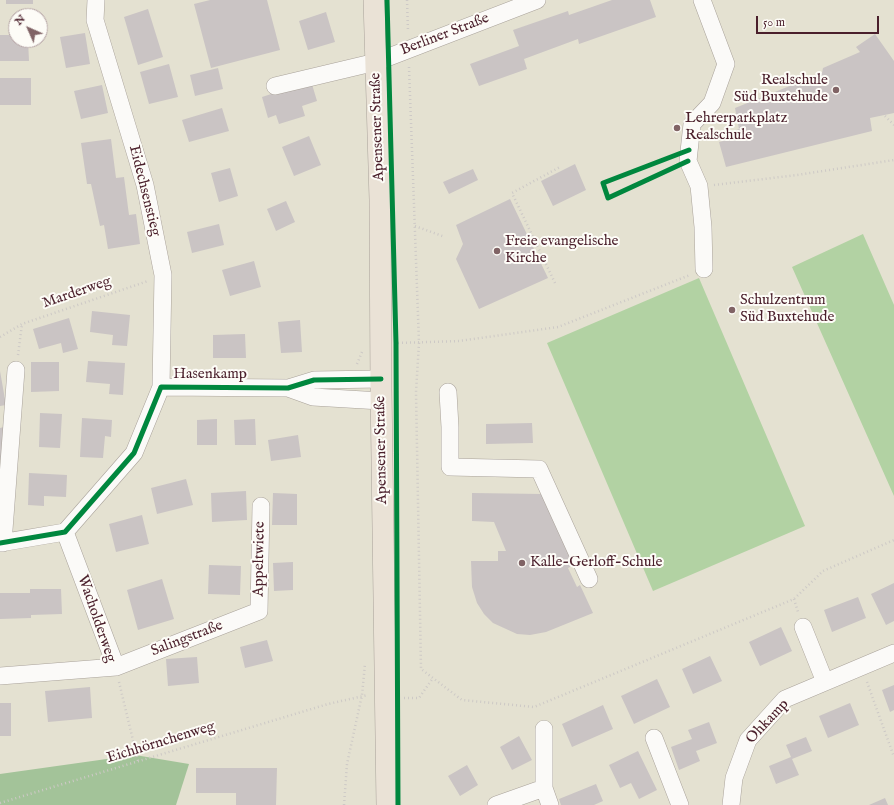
<!DOCTYPE html>
<meta charset="utf-8">
<style>
body{margin:0}
#map{position:relative;width:894px;height:805px;overflow:hidden;background:#e4e1d1;font-family:"IM FELL English",serif}
canvas{display:block}
.north{position:absolute;left:8px;top:8px;width:40px;height:40px;box-sizing:border-box;background:#fdfcf7;border:1px solid #b5a4a5;border-radius:50%;rotate:315deg;font-size:11px;font-weight:700;line-height:16px;text-align:center;color:#4a1f2b}
.north::after{content:'';display:block;margin:auto;width:14px;height:18px;background:#806365;clip-path:polygon(50% 0,100% 100%,50% 72%,0 100%)}
.scale{position:absolute;left:756px;top:16px;width:123px;height:18px;box-sizing:border-box;border:2px solid #4a1f2b;border-top:0;padding-left:5px;font-size:12px;line-height:14px;white-space:nowrap;color:#4a1f2b;-webkit-text-stroke:3px #fdfcf7;paint-order:stroke}
</style>
<div id="map">
<canvas width="894" height="805"></canvas>
<div class="north">N</div>
<div class="scale">50 m</div>
</div>
<script>
const context = document.querySelector('canvas').getContext('2d');
context.lineJoin = 'round';
function paint(path, color) {
  context.fillStyle = color;
  context.fill(path, 'evenodd');
}
function trace(path, color, width, dash) {
  context.strokeStyle = color;
  context.lineWidth = width;
  context.lineCap = dash ? 'butt' : 'round';
  context.setLineDash(dash || []);
  context.stroke(path);
}
function write(font, color, halo, rows, align = 'center') {
  context.font = font + ' "IM FELL English",serif';
  context.lineWidth = 4;
  context.setLineDash([]);
  context.textBaseline = 'middle';
  context.strokeStyle = halo;
  context.fillStyle = color;
  for (const [text, x, y, turn = 0] of rows) {
    context.save();
    context.translate(x, y);
    context.rotate((+turn || 0) * Math.PI / 180);
    context.textAlign = isNaN(turn) ? turn : align;
    if (halo) context.strokeText(text, 0, 0);
    context.fillText(text, 0, 0);
    context.restore();
  }
}
paint(new Path2D(`
 M863,234L894,305V496L792,267Z
 M699,278L805,526L653,591L547,343Z`), '#b2d2a3');
paint(new Path2D(`
 M135,755L189,764L176,805H0V774Z`), '#a3c399');
paint(new Path2D(`
 M6,0H33V4H6Z
 M210,0H267L280,50L211,68L194,4Z
 M612,0H650L656,17L579,44L578,39L524,59L527,69L479,86L470,64L519,46L513,30L568,11L569,15Z
 M148,9L163,57L138,65L124,17Z
 M326,12L335,42L308,50L299,21Z
 M85,33L90,64L66,68L60,37Z
 M875,34L894,61V113L870,118L872,131L726,167L719,142L727,140L726,134L739,129L735,108L822,73L823,68L860,52L856,47Z
 M0,35H16V40H28L29,61H0Z
 M169,64L178,97L149,104L140,72Z
 M218,68L223,89L195,96L190,75Z
 M0,78H31V105H0Z
 M311,81L317,101L302,106L305,116L279,124L276,115L268,118L262,97Z
 M102,85L108,113L81,119L74,91Z
 M222,108L229,131L189,142L182,120Z
 M309,136L321,165L294,176L282,147Z
 M111,139L116,178L124,177L129,215L136,214L140,244L108,249L104,225L100,226L91,184H87L81,143Z
 M575,164L586,190L553,206L541,181Z
 M230,168L238,196L219,202L211,173Z
 M473,169L478,180L449,194L443,182Z
 M510,199L548,278L479,309L456,259L463,244L456,225Z
 M286,201L295,222L276,231L267,209Z
 M219,224L224,245L192,253L187,232Z
 M254,261L261,287L230,296L222,270Z
 M92,311L130,315L127,346L112,345L113,335L90,332Z
 M69,318L78,349L63,353L61,343L39,349L33,329Z
 M300,320L302,352L281,353L278,322Z
 M245,334L246,358H213V335Z
 M88,361L125,363L123,395L109,394L110,384L86,382Z
 M31,362H59V391L31,392Z
 M0,371L6,405L0,406Z
 M40,413L62,414L60,448L39,447Z
 M82,418L112,420L111,437L105,436L103,458L80,457Z
 M217,419V445H197V420Z
 M255,419L256,445H235L234,420Z
 M532,423L533,443L486,444V424Z
 M4,427L7,459L0,460V428Z
 M298,435L301,457L271,461L268,440Z
 M29,473L67,475L66,497L44,496V506L28,505Z
 M186,479L193,505L157,514L151,488Z
 M246,491L247,520L212,522L211,493Z
 M273,493L297,494V525H272Z
 M472,493L542,494L574,565L568,568L577,587L580,585L593,613L546,632L530,635L517,634L493,623L484,614L477,603L472,587L471,561H498V551H506L494,522L472,521Z
 M142,515L149,544L116,552L109,524Z
 M293,562V590L274,591L273,563Z
 M209,565L241,566L240,595L208,594Z
 M162,579L174,619L138,630L127,590Z
 M894,583V621L886,625L871,594Z
 M30,589H61L62,614L31,615V618L0,619V593H30Z
 M858,597L866,618L832,632L824,610Z
 M781,627L792,651L760,666L749,642Z
 M267,640L273,661L245,668L240,647Z
 M710,656L722,681L693,694L682,669Z
 M197,657L199,683L168,686L166,659Z
 M657,679L670,707L634,724L621,696Z
 M894,685V710L890,712L882,690Z
 M90,687L92,718L48,722L45,691Z
 M0,703H11V736H0Z
 M850,703L859,725L828,738L819,716Z
 M603,705L613,729L572,747L562,724Z
 M709,722L717,743L696,751L700,761L679,770L671,747L692,739L688,730Z
 M519,736L532,760L512,770L500,747Z
 M806,737L812,751L792,759L799,775L776,784L769,766L791,757L786,745Z
 M638,751L657,790L639,799L631,783L620,788L609,765Z
 M467,765L478,785L460,796L448,776Z
 M196,768H277L276,805H236V793H196Z
 M596,784L603,801L594,805H561L559,799Z
 M885,798L888,805H869Z`), '#cac4c4');
const minor = new Path2D(`
 M96,0L95,20L145,185L163,275L161,387
 M702,0L726,64L712,103L692,124L688,161L699,186L703,227L704,269
 M275,86L376,62L537,0
 M288,388L313,397L381,401
 M448,392L450,427V467L539,469L589,579
 M0,543L65,532L134,453L161,387L288,388L314,380L381,379
 M3,543L16,370
 M803,627L825,682
 M116,667L259,611L261,506
 M0,676L116,667L65,532
 M544,729V788
 M654,738L680,805
 M496,805L544,788L550,805
 M731,805L734,778L748,740L785,699L894,653`);
const major = new Path2D(`
 M374,0L380,200L381,390L387,805`);
trace(minor, '#a9a29a', 18);
trace(major, '#a9a29a', 22);
trace(new Path2D(`
 M407,0L408,32
 M409,67L419,343L416,392L421,669L462,700L534,707L794,599L823,571L894,540
 M885,116L894,125
 M714,185L797,175L894,160
 M415,226L445,237
 M555,283L512,193L560,167
 M0,337L22,324L148,281
 M398,343L459,341L558,327L690,275
 M18,355L22,324
 M357,364L362,352
 M794,599L798,612
 M119,682L138,761
 M867,682L894,757
 M404,698H419L433,678
 M0,803L328,704L368,695
 M344,805L347,764L362,695L365,664`), '#cdc9c6', 2.5, [1, 3]);
trace(minor, '#fbfaf8', 17);
trace(major, '#eae2d6', 21);
trace(new Path2D(`
 M387,0L396,343L398,805
 M688,161L608,198L603,183L689,150
 M0,543L65,532L134,453L161,387L288,388L314,380L381,379`), '#00873e', 5);
for (const [x, y, r, color] of [
 [836,90,4,"#806365"],
 [677,128,4,"#806365"],
 [497,251,4,"#806365"],
 [732,310,4,"#806365"],
 [522,563,4,"#806365"]
]) {
  const dot = new Path2D();
  dot.arc(x, y, r, 0, 2 * Math.PI);
  context.fillStyle = color;
  context.fill(dot);
  trace(dot, '#fdfcf7', 1.5);
}
write('15px', '#4a1f2b', '#fdfcf7', [
 ["Berliner Straße",445,35,-21],
 ["Apensener Straße",378,127,-92],
 ["Eidechsenstieg",144,191,76],
 ["Marderweg",77,293,-19],
 ["Hasenkamp",210,375],
 ["Apensener Straße",382,450,-91],
 ["Appeltwiete",260,559,-89],
 ["Wacholderweg",96,619,71],
 ["Salingstraße",187,639,-21],
 ["Ohkamp",768,722,-47],
 ["Eichhörnchenweg",161,743,-17]
]);
write('15px', '#4a1f2b', '#fdfcf7', [
 ["Realschule",828,81,"right"],
 ["Süd Buxtehude",828,98,"right"],
 ["Lehrerparkplatz",685,119],
 ["Realschule",685,136],
 ["Freie evangelische",505,242],
 ["Kirche",505,259],
 ["Schulzentrum",740,301],
 ["Süd Buxtehude",740,318],
 ["Kalle-Gerloff-Schule",530,563]
], 'left');
</script>
